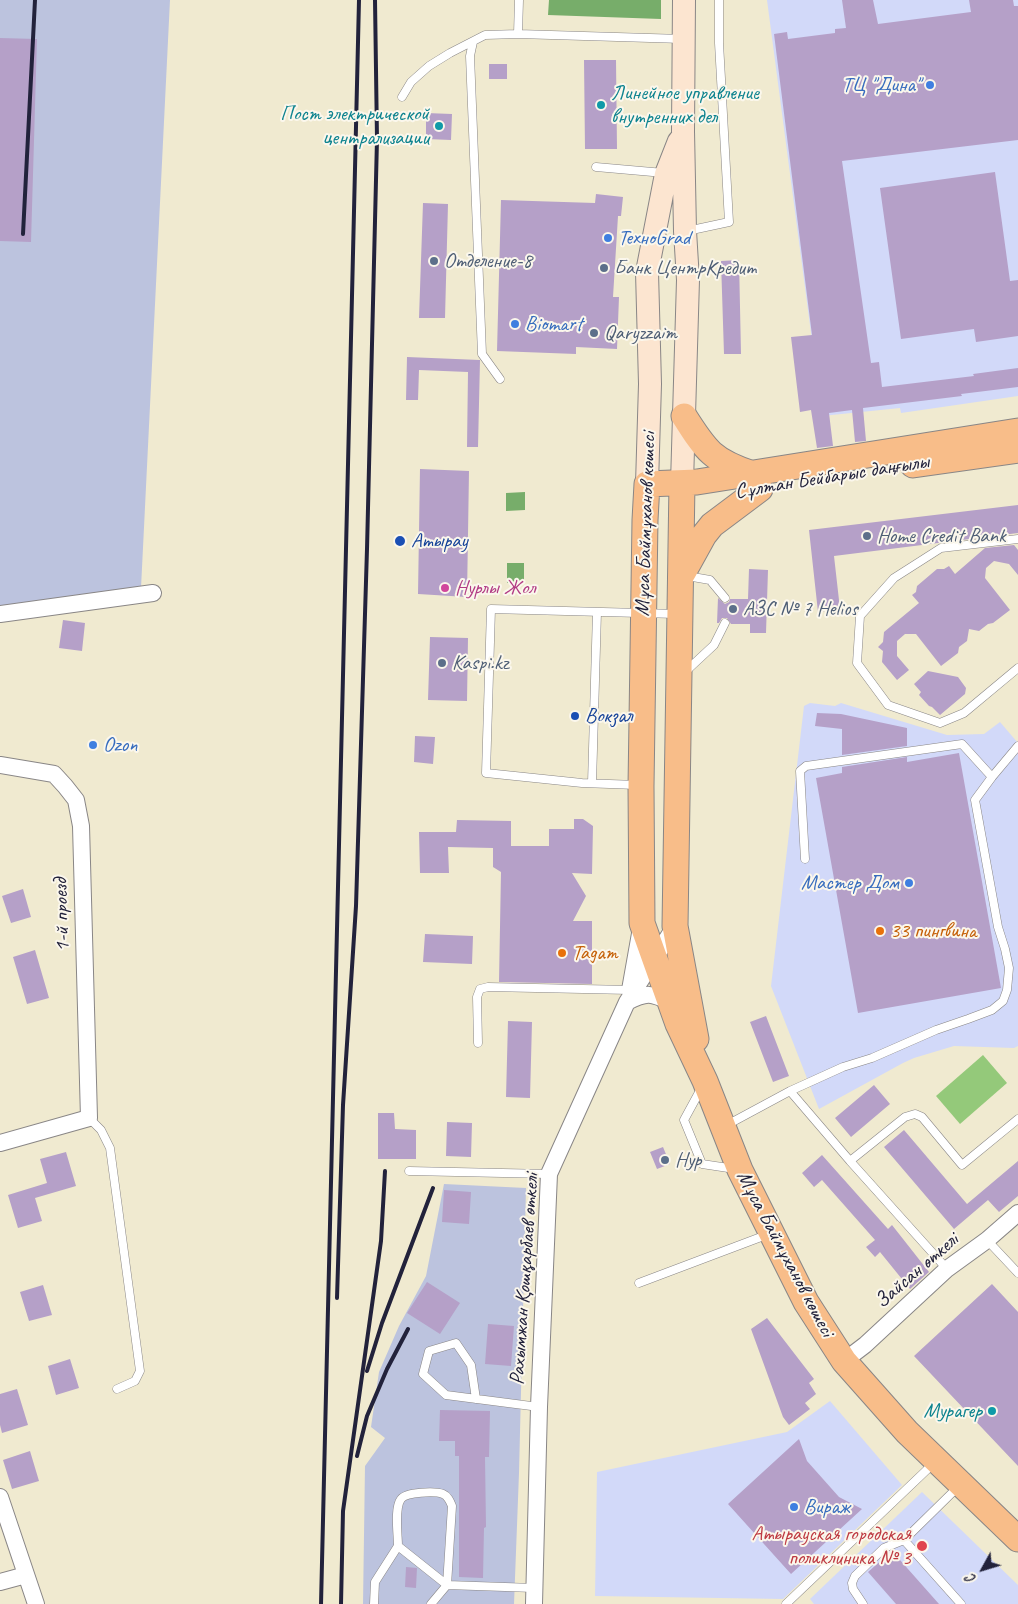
<!DOCTYPE html>
<meta charset="utf-8">
<style>
body{margin:0}
#map{position:relative;width:1018px;height:1604px;overflow:hidden;background:#f0ead0;font-family:Caveat,sans-serif}
canvas{display:block}
.north{position:absolute;left:958px;top:1544px;width:50px;height:50px;-webkit-text-stroke:4px #fbf7ec;paint-order:stroke;rotate:231deg;font-size:14px;font-weight:700;line-height:20px;text-align:center;color:#22223b}
.north::after{content:'';display:block;margin:auto;width:18px;height:22px;background:#22223b;clip-path:polygon(50% 0,100% 100%,50% 72%,0 100%)}
</style>
<div id="map">
<canvas width="1018" height="1604"></canvas>
<div class="north">С</div>
</div>
<script>
const context = document.querySelector('canvas').getContext('2d');
context.lineJoin = 'round';
function paint(path, color) {
  context.fillStyle = color;
  context.fill(path, 'evenodd');
}
function trace(path, color, width, dash) {
  context.strokeStyle = color;
  context.lineWidth = width;
  context.lineCap = dash ? 'butt' : 'round';
  context.setLineDash(dash || []);
  context.stroke(path);
}
function write(font, color, halo, rows, align = 'center') {
  context.font = font + ' Caveat,sans-serif';
  context.lineWidth = 4;
  context.setLineDash([]);
  context.textBaseline = 'middle';
  context.strokeStyle = halo;
  context.fillStyle = color;
  for (const [text, x, y, turn = 0] of rows) {
    context.save();
    context.translate(x, y);
    context.rotate((+turn || 0) * Math.PI / 180);
    context.textAlign = isNaN(turn) ? turn : align;
    if (halo) context.strokeText(text, 0, 0);
    context.fillText(text, 0, 0);
    context.restore();
  }
}
paint(new Path2D(`
 M767,0H1018V396L901,413L900,408L822,416Z
 M810,703L835,706L841,703L947,735L984,734L1000,722L1018,743V1046L1014,1048L954,1046L914,1058L903,1063L819,1109L771,986L804,706Z
 M830,1401L902,1485L783,1599L595,1596L597,1472L787,1432Z
 M922,1492L1018,1585V1604H814L810,1599Z`), '#d2d9f9');
paint(new Path2D(`
 M0,0H170L141,588L0,609Z
 M444,1184L526,1188L519,1473L514,1604H363L365,1466L385,1438L371,1427L379,1372L399,1326L426,1276Z`), '#bcc3de');
paint(new Path2D(`
 M983,1055L1007,1083L960,1124L936,1096Z`), '#94c97a');
paint(new Path2D(`
 M549,0H661V19L548,15Z
 M525,492V510L506,511V493Z
 M507,563H524V583H507Z`), '#77ad6a');
paint(new Path2D(`
 M842,0H873L878,24L971,12L969,0H1013L1014,6H1018V140L842,161L871,363L879,362L882,387L974,376L973,374L1018,368V387L961,394L962,396L863,408L866,441L855,442L852,410L829,413L833,446L817,448L811,410L800,412L791,337L812,335L774,34L787,32L788,39L835,33V29L846,28Z
 M0,38L37,39L31,242L0,241Z
 M584,60H616L617,149H585Z
 M489,64H507V79H489Z
 M426,113L452,114L451,140L426,139Z
 M995,172L1010,281L1018,280V336L976,342L974,329L901,339L880,188Z
 M596,194L623,197L621,216H618L613,297H619L617,349L576,347V354L497,351L501,200L595,203Z
 M423,203L448,204L445,318H419Z
 M739,260L741,354H724L721,261Z
 M407,357L480,360L478,447H467L468,372L419,370L418,400H406Z
 M420,469L469,471L467,597L418,594Z
 M1018,505V533L834,556L840,609L818,612L809,530Z
 M1014,545L1018,550V575L1009,564L994,561L986,568L985,578L1010,610L993,623L988,624L979,631L969,629L967,641L959,647L958,653L941,666L916,634H905L897,641V656L909,670L897,680L882,662L883,651L878,647L883,642L884,632L919,603L912,595L916,592L917,586L937,569H944L949,566L955,574L985,548Z
 M749,569L768,570L766,633H750V624H731L727,618H722L719,623H717L718,598L725,604L729,602L730,599H748Z
 M63,620L85,623L82,651L59,648Z
 M430,637L468,638L467,701L428,700Z
 M928,671L958,677L966,688L965,694L940,715L932,707L929,706L919,695L921,692L914,684Z
 M817,713L841,714L907,728V746L842,755V729L815,726Z
 M415,736L435,737L433,764L414,762Z
 M959,753L1001,988L858,1013L816,778L842,773V767L907,757V762Z
 M574,819H583L593,826L592,874L572,873L586,896L573,921H592V984L499,982L501,872L493,867V848L448,847L449,873H420L419,832H456L457,820L511,821V846H549V829H574Z
 M23,889L31,917L11,923L2,896Z
 M425,934L473,936L472,964L423,962Z
 M35,950L49,998L27,1004L13,957Z
 M766,1016L789,1076L773,1082L750,1022Z
 M508,1021L532,1022L530,1098L506,1097Z
 M874,1085L890,1104L851,1137L835,1118Z
 M378,1113H394L395,1129L416,1130V1159H378Z
 M447,1122L472,1123L471,1157L446,1156Z
 M904,1130L967,1204L1018,1161V1196L999,1212L988,1200L954,1229L884,1147Z
 M663,1147L670,1164L657,1169L650,1152Z
 M66,1152L76,1186L35,1198L42,1221L18,1228L8,1195L47,1183L40,1159Z
 M822,1155L888,1229L892,1225L929,1272L910,1289L880,1252L875,1257L866,1247L875,1240L822,1180L814,1187L802,1173Z
 M444,1190L471,1192L469,1224L442,1222Z
 M427,1282L460,1303L440,1334L407,1313Z
 M992,1284L1018,1312V1466L914,1356Z
 M43,1285L52,1315L29,1321L20,1292Z
 M767,1318L814,1379L809,1383L816,1394L805,1403L810,1409L789,1425L783,1417L751,1329Z
 M488,1324L514,1326L511,1366L485,1364Z
 M70,1359L79,1388L56,1395L48,1366Z
 M17,1389L28,1425L2,1433L0,1425V1394Z
 M440,1410L490,1411L489,1457H485L486,1527L484,1528L483,1578L459,1577V1456H455V1441H439Z
 M799,1439L807,1461L839,1497L862,1509L791,1574L728,1504Z
 M30,1451L39,1481L12,1489L3,1460Z
 M892,1551L939,1604H896L868,1572Z
 M406,1567L417,1568L416,1588L405,1587Z`), '#b5a0c8');
const service = new Path2D(`
 M518,34L519,0
 M473,42L470,56L482,354L500,379
 M402,97L411,82L429,66L450,53L485,35L518,34L683,39
 M596,167L664,173
 M687,231L729,222L719,43V0
 M1018,539L941,548L894,578L860,616L857,663L888,705L940,723L964,713L1018,668
 M687,576L710,580L725,598
 M685,672L714,645L725,623
 M592,783L597,612
 M637,785L582,783L486,773L491,609L677,614
 M805,859L800,771L806,766L962,744L992,777
 M478,1043L477,997L480,989L488,987L630,990
 M702,1087L684,1120L702,1164L735,1169
 M790,1091L850,1161L947,1269
 M89,1118L101,1130L110,1148L140,1371L135,1381L117,1389
 M725,1126L790,1091L843,1067L872,1058L936,1030L968,1019L992,1010L1003,1001L1007,990L1009,968L1005,949L998,927L975,800L992,777L1018,746
 M850,1161L905,1117L915,1114L922,1117L962,1165L1018,1119
 M409,1171L549,1174
 M987,1240L1018,1273
 M639,1283L769,1234
 M476,1399L471,1365L456,1343L429,1351L423,1374L446,1395L539,1407
 M904,1540L961,1604
 M374,1604L375,1582L398,1546
 M431,1604L447,1585L452,1506C450,1501 448,1496 443,1494C435,1491 406,1492 401,1499C394,1508 398,1534 398,1546L447,1585L534,1588
 M786,1604L934,1463
 M863,1604L853,1589L852,1583L855,1576L884,1548L904,1540L959,1486`);
const minor = new Path2D(`
 M0,614L153,593
 M0,765L54,774L65,786L76,800L81,826L89,1118L0,1143
 M630,990L641,928
 M627,1002C647,992 651,993 670,1002
 M844,1361L865,1345L947,1269L987,1240L1018,1213
 M0,1497L36,1604
 M0,1582L26,1575
 M534,1604L539,1407L549,1174L627,1002L675,926`);
const secondary = new Path2D(`
 M682,483L688,280L685,231L683,131L684,0
 M647,484L650,384L647,272L666,174L679,141`);
const primary = new Path2D(`
 M684,416C706,451 713,461 753,474
 M1018,431L697,482L647,484L645,520L641,786L642,923L678,1024L705,1081L740,1170L806,1302L844,1361L907,1432L1018,1539
 M913,465L1018,450
 M682,483L675,926L696,1039
 M683,573L704,535L712,525L760,489`);
trace(service, '#898686', 9);
trace(minor, '#898686', 18);
trace(secondary, '#898686', 24);
trace(primary, '#898686', 27);
trace(service, '#fff', 8);
trace(minor, '#fff', 16);
trace(secondary, '#fce5d0', 22);
trace(primary, '#f8bd89', 25);
trace(new Path2D(`
 M23,234L35,0
 M337,1298L343,1105L356,906L367,549L377,139L375,0
 M367,1371L382,1323L433,1188
 M357,1456L367,1416L387,1369L408,1329
 M321,1604L359,0
 M341,1604L343,1511L381,1241L385,1171`), '#22223b', 4);
for (const [x, y, r, color] of [
 [930,85,5,"#3f7fe0"],
 [601,105,5,"#0f9aa8"],
 [439,126,5,"#0f9aa8"],
 [608,238,5,"#3f7fe0"],
 [434,261,5,"#5c6f8a"],
 [604,268,5,"#5c6f8a"],
 [515,324,5,"#3f7fe0"],
 [594,333,5,"#5c6f8a"],
 [867,536,5,"#5c6f8a"],
 [400,541,6,"#1a4fb4"],
 [445,588,5,"#d1479c"],
 [733,609,5,"#5c6f8a"],
 [442,663,5,"#5c6f8a"],
 [575,716,5,"#1a4fb4"],
 [93,745,5,"#3f7fe0"],
 [909,883,5,"#3f7fe0"],
 [880,931,5,"#e8710a"],
 [562,953,5,"#e8710a"],
 [665,1160,5,"#5c6f8a"],
 [992,1411,5,"#0f9aa8"],
 [794,1507,5,"#3f7fe0"],
 [922,1546,6,"#e0444e"]
]) {
  const dot = new Path2D();
  dot.arc(x, y, r, 0, 2 * Math.PI);
  context.fillStyle = color;
  context.fill(dot);
  trace(dot, '#fbf7ec', 2);
}
write('21px', '#366cbe', '#fbf7ec', [
 ["ТЦ \"Дина\"",920,85,"right"],
 ["ТехноGrad",618,238],
 ["Biomart",525,324],
 ["Ozon",103,745],
 ["Мастер Дом",899,883,"right"],
 ["Вираж",804,1507]
], 'left');
write('21px', '#0d838f', '#fbf7ec', [
 ["Линейное управление",611,93,"left"],
 ["внутренних дел",611,117,"left"],
 ["Пост электрической",429,114],
 ["централизации",429,138],
 ["Мурагер",982,1411]
], 'right');
write('21px', '#4e5e75', '#fbf7ec', [
 ["Отделение-8",444,261],
 ["Банк ЦентрКредит",614,268],
 ["Qaryzzaim",604,333],
 ["Home Credit Bank",877,536],
 ["АЗС № 7 Helios",743,609],
 ["Kaspi.kz",452,663],
 ["Нур",675,1160]
], 'left');
write('21px', '#22223b', '#fbf7ec', [
 ["Сұлтан Бейбарыс даңғылы",832,477,-9],
 ["Мұса Баймұханов көшесі",646,524,-88],
 ["1-й проезд",62,915,-92],
 ["Мұса Баймұханов көшесі",785,1254,62],
 ["Зайсан өткелі",917,1271,-41],
 ["Рахымжан Қошқарбаев өткелі",525,1279,-86]
]);
write('21px', '#164399', '#fbf7ec', [
 ["Атырау",411,541],
 ["Вокзал",585,716]
], 'left');
write('21px', '#b23c85', '#fbf7ec', [
 ["Нурлы Жол",455,588]
], 'left');
write('21px', '#c56008', '#fbf7ec', [
 ["33 пингвина",890,931],
 ["Tagam",572,953]
], 'left');
write('21px', '#be3a42', '#fbf7ec', [
 ["Атырауская городская",911,1534],
 ["поликлиника № 3",911,1558]
], 'right');
</script>
